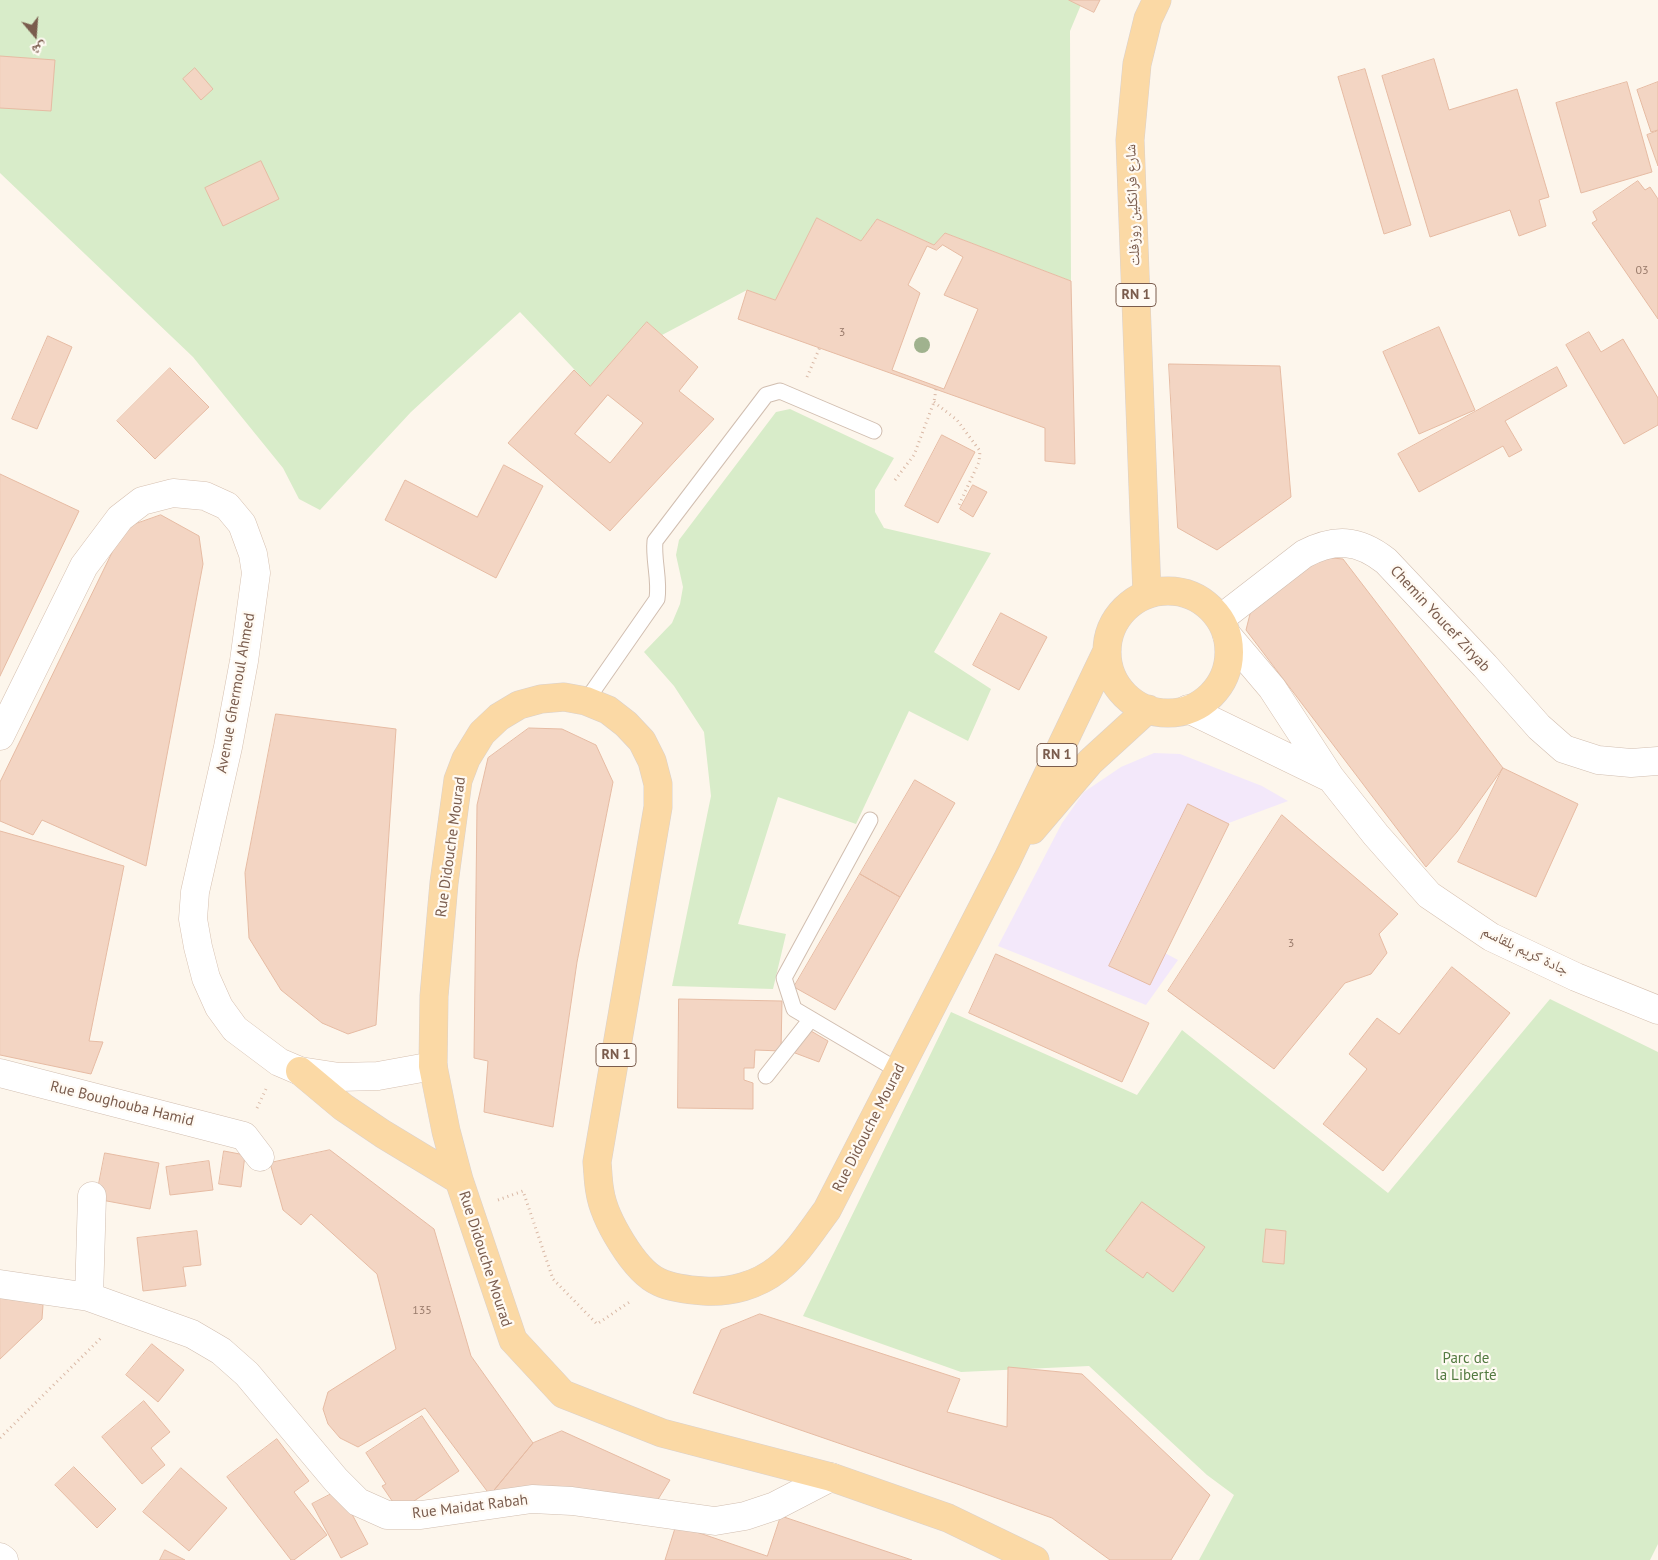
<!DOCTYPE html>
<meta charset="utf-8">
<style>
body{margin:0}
#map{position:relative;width:1658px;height:1560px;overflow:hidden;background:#fdf6ec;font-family:"PT Sans","Noto Naskh Arabic",sans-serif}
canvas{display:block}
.north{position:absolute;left:10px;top:10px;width:50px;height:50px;-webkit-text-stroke:4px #fffaf3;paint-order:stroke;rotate:162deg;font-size:14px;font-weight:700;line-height:20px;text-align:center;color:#7a5c4d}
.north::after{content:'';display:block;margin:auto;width:18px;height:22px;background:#7a5c4d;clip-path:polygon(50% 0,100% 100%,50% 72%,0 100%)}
</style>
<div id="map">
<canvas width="1658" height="1560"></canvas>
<div class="north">ش</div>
</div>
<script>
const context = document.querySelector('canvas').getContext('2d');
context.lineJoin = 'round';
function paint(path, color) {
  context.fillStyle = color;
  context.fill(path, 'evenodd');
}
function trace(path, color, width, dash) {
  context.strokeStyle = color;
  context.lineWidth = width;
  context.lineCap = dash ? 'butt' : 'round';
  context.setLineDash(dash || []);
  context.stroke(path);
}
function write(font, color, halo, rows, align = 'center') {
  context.font = font + ' "PT Sans","Noto Naskh Arabic",sans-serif';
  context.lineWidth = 4.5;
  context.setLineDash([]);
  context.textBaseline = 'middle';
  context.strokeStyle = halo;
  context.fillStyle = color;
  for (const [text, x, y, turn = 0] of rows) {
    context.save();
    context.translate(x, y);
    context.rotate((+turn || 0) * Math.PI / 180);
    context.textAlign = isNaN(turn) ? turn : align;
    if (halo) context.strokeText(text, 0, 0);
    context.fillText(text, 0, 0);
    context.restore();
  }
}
paint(new Path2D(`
 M1154,753L1180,754L1262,786L1288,801L1226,824L1163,952L1178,960L1146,1005L998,946L1062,823L1084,792L1121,767Z`), '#f3e8fa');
paint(new Path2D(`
 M0,0H1083L1070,31L1071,281L945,233L934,245L877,219L861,241L817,218L775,300L747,290L662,335L647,322L590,386L520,312L411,412L320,510L299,499L283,468L193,357L0,173Z
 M790,409L894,458L875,490V512L884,528L991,553L934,652L991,689L968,741L909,711L856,824L778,797L738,924L786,934L773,989L672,986L711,796L704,732L674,686L644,652L672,623L680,604L683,587L676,555L679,540L776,412Z
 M1550,999L1658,1052V1544L1650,1560H1199L1234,1495L1207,1475L1089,1366L961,1372L803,1316L951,1012L1137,1095L1182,1030L1388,1193Z`), '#d8ecc9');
const building = new Path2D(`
 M1069,0H1100L1094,12Z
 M0,56L55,60L51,111L0,108Z
 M1434,59L1449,110L1517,89L1549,197L1539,200L1546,226L1519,236L1510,210L1430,237L1382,76Z
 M195,68L213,89L201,100L183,79Z
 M1365,69L1411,225L1384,234L1338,77Z
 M1627,82L1652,172L1581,193L1556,103Z
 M1658,82V130L1651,132L1637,90Z
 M1658,131V166L1647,135Z
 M261,161L279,199L223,226L205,188Z
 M1638,181L1645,190L1650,187L1658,199V319L1592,223L1597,220L1593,212Z
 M817,218L861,241L877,219L934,245L945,233L1071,281L1075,464L1045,461V428L738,319L747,290L775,300ZM943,245L963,257L944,295L978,309L944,389L892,370L920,293L908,285L927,246L936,250Z
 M647,322L698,367L679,391L714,419L610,531L508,443L574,370L590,386ZM608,395L643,423L610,463L575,434Z
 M1439,327L1475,410L1419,434L1383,352Z
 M1589,332L1601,352L1623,339L1658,398V425L1624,444L1566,345Z
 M48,336L72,347L37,429L12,419Z
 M1169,364L1280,366L1291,497L1217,550L1178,528Z
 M1557,367L1567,386L1505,421L1522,450L1509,457L1503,446L1419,492L1398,454Z
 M170,368L209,407L155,459L117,421Z
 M942,435L975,452L938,523L905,506Z
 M504,465L543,486L496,578L385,520L405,480L477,517Z
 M0,474L79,511L0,676Z
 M973,485L987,492L973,517L960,509Z
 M161,515L199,536L203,564L146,866L42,820L33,835L0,821V782L124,528Z
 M1322,557L1343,559L1503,768L1457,832L1426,867L1246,630L1252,606Z
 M1001,613L1047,637L1019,690L973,665Z
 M276,714L396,729L376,1025L348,1034L322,1023L281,990L249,938L245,873Z
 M529,728L562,729L596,745L613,782L577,962L553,1127L484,1112L488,1061L474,1058L477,805L488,758Z
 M1503,768L1578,804L1536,897L1458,862Z
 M915,780L955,803L900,897L860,874Z
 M1188,804L1229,824L1150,985L1109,966Z
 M1282,815L1398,914L1379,934L1387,953L1371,974L1345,983L1274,1069L1168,991Z
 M0,831L124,866L89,1041L103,1042L91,1074L0,1055Z
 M860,874L900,897L835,1010L794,987Z
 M996,954L1149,1023L1122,1082L969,1013Z
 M1452,967L1510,1013L1383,1171L1323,1124L1367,1069L1349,1054L1377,1018L1399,1034Z
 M679,999L782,1001L781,1051L755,1050L754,1068H744V1080L753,1083V1109L678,1108Z
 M811,1031L828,1041L819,1062L795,1053Z
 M330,1150L434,1229L471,1356L533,1443L490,1495L425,1408L358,1447L340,1438L328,1424L323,1409L328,1392L396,1349L377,1274L311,1214L301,1225L283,1210L270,1163Z
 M224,1151L245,1155L241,1187L219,1184Z
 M105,1153L159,1163L150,1209L96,1199Z
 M209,1161L213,1190L170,1195L166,1167Z
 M1142,1202L1205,1247L1173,1292L1147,1272L1143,1278L1106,1251Z
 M1266,1229L1286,1231L1284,1264L1263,1262Z
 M197,1231L201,1265L183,1267L186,1286L143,1291L137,1238Z
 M0,1295L28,1300L43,1305L42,1319L0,1359Z
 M760,1314L960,1379L947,1412L1007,1427L1008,1367L1082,1374L1210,1495L1171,1560H1110L1052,1518L960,1485L693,1393L721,1330Z
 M152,1344L184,1370L158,1402L126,1375Z
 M144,1401L170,1432L151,1448L165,1465L142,1484L102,1437Z
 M422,1416L459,1471L399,1511L382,1486L386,1484L366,1453Z
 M562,1431L670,1480L657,1501L490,1495L533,1443Z
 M277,1439L309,1481L294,1492L327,1535L294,1560H291L227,1477Z
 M74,1467L116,1509L97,1528L55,1485Z
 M181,1468L227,1508L189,1551L143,1512Z
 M339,1490L368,1544L341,1558L312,1504Z
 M781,1516L912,1560H665L676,1525L767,1556Z
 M165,1550L185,1560H160Z`);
paint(building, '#f3d5c3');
trace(building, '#e6bba3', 1);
const service = new Path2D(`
 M586,701L657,599C660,579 653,560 655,541L766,395L780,391L787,394L874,431
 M870,820L784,978L794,1009L899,1071
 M766,1076L811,1019`);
const minor = new Path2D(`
 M0,1073L244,1136L260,1157
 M0,1284L89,1297L192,1334L221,1351L247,1374L336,1480L358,1502L387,1515H421L532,1499L572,1501L715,1521L745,1516L775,1506L831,1477
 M89,1297L92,1196
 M0,1557L4,1560`);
const tertiary = new Path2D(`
 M1220,619L1304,554C1335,538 1358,539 1386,561L1485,666L1539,727L1564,749L1598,760L1631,763L1658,761`);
const secondary = new Path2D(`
 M1227,635L1272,688L1330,777L1376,835L1429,895L1491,937L1576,977L1658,1010
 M1188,709L1328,777
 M0,736L84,566L120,518L142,501L173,493L205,496L227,506L242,524L253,554L256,573L244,661L228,747L195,892L193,919L198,947L206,978L219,1007L235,1029L279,1062L300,1071L339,1077L378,1076L433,1066`);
const primary = new Path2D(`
 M1107 652a61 61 0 1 1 122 0a61 61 0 1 1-122 0Z
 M1147,594L1130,140L1137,64L1148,19L1157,0
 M1032,830L1090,762L1148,709
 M300,1071L343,1107L383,1134L459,1180
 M1035,1560L948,1518L831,1477L662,1433L563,1394L513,1340L459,1180L446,1131L433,1066L434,996L444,883L458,780L466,759L482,733L499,717L519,705L541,699L564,697L586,701L608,710L626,724L642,741L652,761L658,784V807L597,1162C598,1172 598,1182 600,1192C604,1218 634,1271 659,1282C672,1288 689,1290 704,1291C730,1293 758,1285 778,1269C798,1253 812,1230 827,1210L1007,860L1107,651`);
trace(service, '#d1beb0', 17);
trace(minor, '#d1beb0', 29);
trace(tertiary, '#d1beb0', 29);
trace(secondary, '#d6c0b0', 29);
trace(primary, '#dad1cd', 29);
trace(new Path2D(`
 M807,377L820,347
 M934,402L957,420L980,451L979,462L959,505
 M895,480L914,455L934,402L936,389
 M257,1108L266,1089
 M498,1200L523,1191L553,1279L597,1324L631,1301
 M0,1438L103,1336`), '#d9b8a5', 3, [1, 4]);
trace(service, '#fff', 15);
trace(minor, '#fff', 28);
trace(tertiary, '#fff', 28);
trace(secondary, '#fff', 28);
trace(primary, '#fbd9a5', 28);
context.fillStyle = '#a0b28e';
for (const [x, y] of [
 [922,345]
]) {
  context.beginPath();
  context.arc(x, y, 8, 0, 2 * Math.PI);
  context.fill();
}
write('12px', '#987a6a', null, [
 ["03",1642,271],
 ["3",842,333],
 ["3",1291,944],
 ["135",422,1311]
]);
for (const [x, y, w] of [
 [1136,295,40],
 [1057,755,40],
 [616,1055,40]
]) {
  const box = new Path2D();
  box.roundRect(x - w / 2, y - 11.5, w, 23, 4);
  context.fillStyle = '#fffaf3';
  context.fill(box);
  trace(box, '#7a5c4d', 1);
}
write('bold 14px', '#7a5c4d', null, [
 ["RN 1",1136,295],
 ["RN 1",1057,755],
 ["RN 1",616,1055]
]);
write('15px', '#7a5c4d', '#fffaf3', [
 ["شارع فرانكلين روزفلت",1133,205,-92],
 ["Chemin Youcef Ziryab",1440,619,47],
 ["Avenue Ghermoul Ahmed",236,693,-80],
 ["Rue Didouche Mourad",451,847,-82],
 ["جادة كريم بلقاسم",1525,951,26],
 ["Rue Boughouba Hamid",122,1104,14],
 ["Rue Didouche Mourad",869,1128,-63],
 ["Rue Didouche Mourad",485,1259,72],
 ["Rue Maidat Rabah",470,1507,-7]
]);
write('15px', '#537a41', '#fffaf3', [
 ["Parc de",1466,1359],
 ["la Liberté",1466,1376]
]);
</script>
